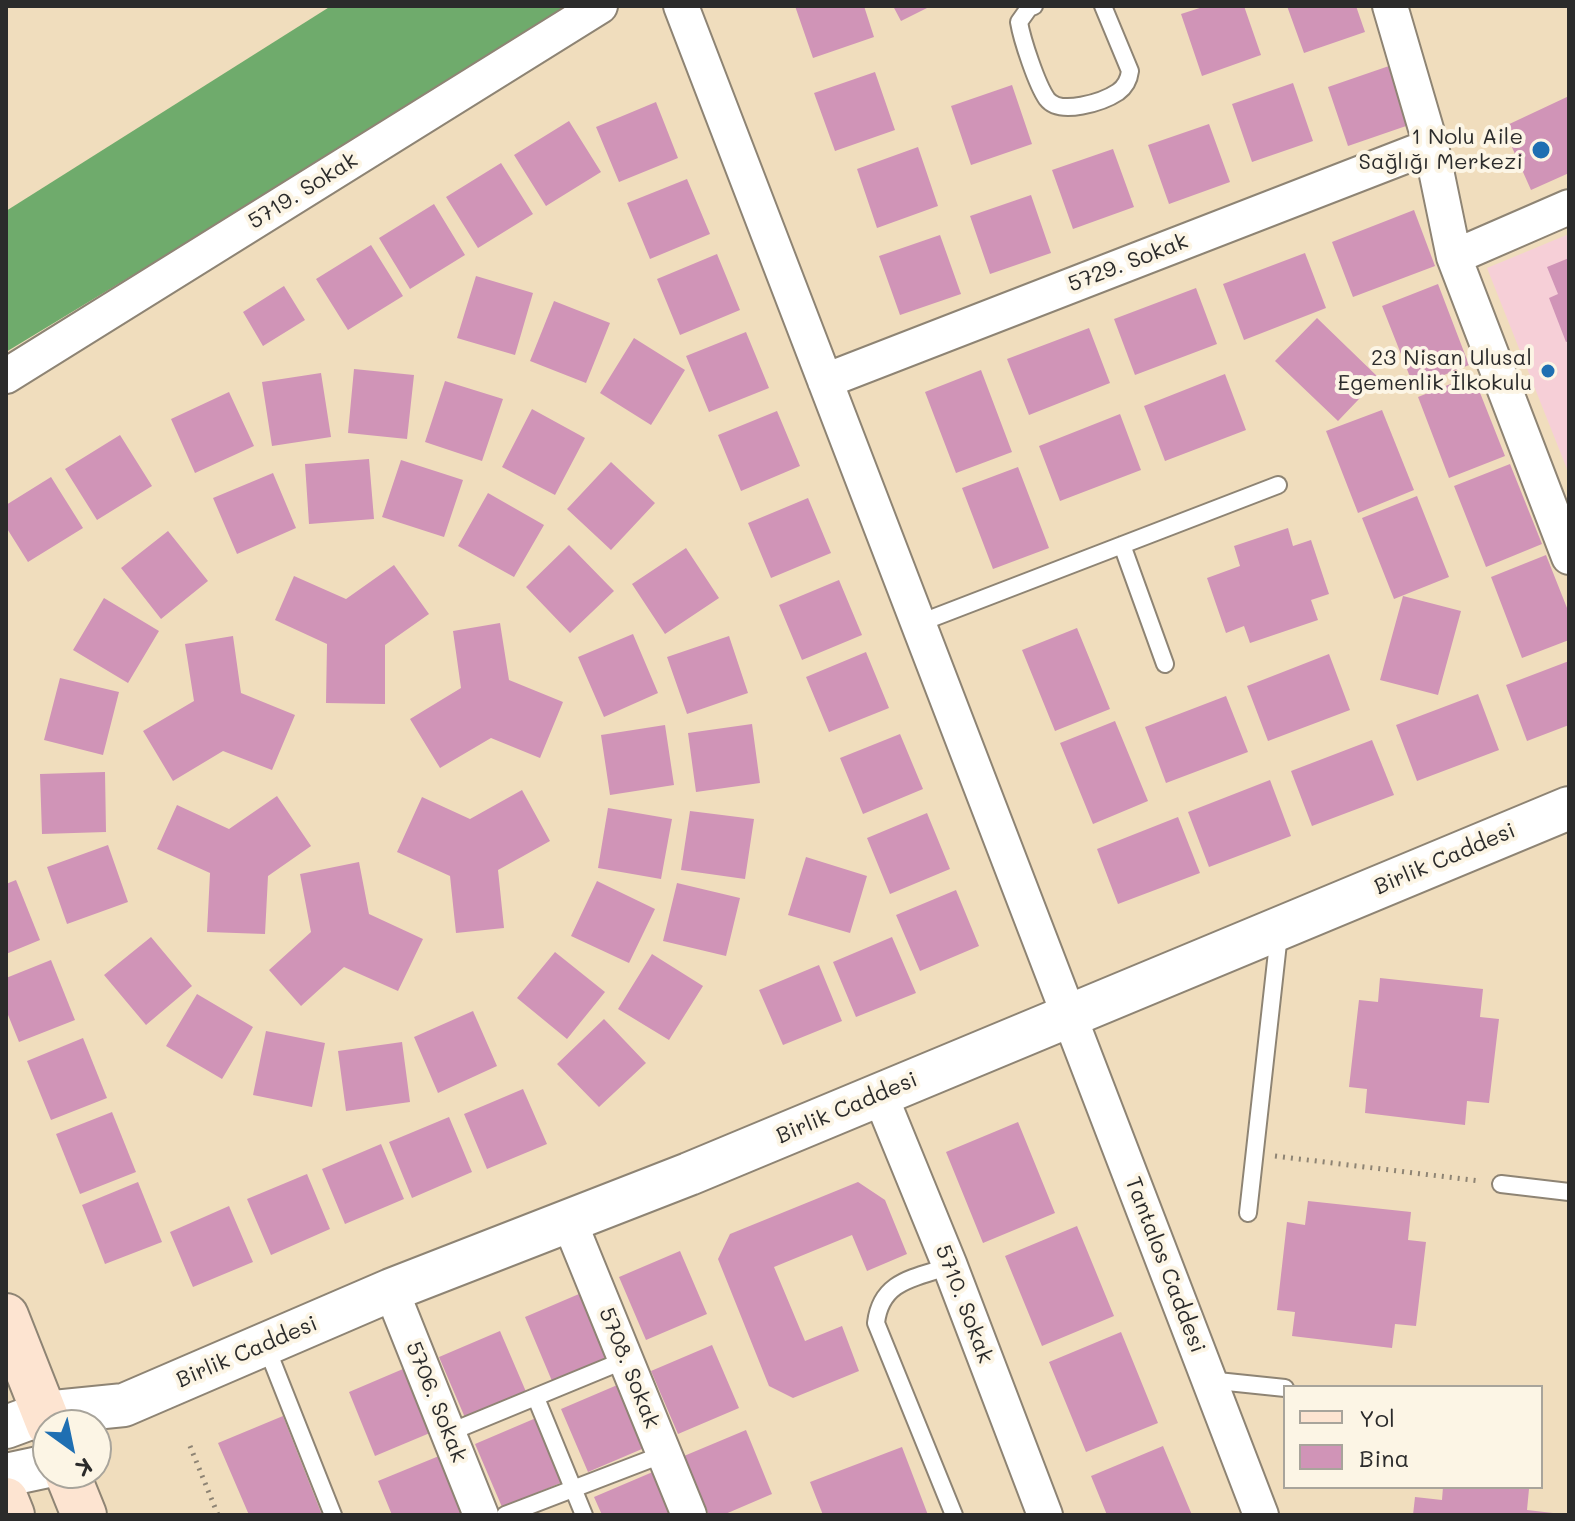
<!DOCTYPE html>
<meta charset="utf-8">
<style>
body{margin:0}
#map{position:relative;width:1575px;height:1521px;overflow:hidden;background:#f0ddbd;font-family:Mali,sans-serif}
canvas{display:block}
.frame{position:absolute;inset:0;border:8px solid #2b2b2b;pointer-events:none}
.legend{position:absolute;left:1283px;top:1385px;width:260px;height:104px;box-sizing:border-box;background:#fcf5e5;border:2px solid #a8a49b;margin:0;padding:10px 14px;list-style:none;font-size:24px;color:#2b2b2b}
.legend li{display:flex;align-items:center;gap:16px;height:40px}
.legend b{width:40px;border:2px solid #a8a49b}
.north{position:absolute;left:32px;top:1409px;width:80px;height:80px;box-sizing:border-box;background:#fcf5e5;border:2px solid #a8a49b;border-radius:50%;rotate:147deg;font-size:22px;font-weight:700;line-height:32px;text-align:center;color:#2b2b2b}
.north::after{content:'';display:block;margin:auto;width:28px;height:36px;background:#1f6fb2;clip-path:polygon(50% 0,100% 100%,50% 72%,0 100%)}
</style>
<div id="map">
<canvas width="1575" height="1521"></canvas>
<div class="frame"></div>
<ul class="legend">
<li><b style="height:10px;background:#fde4d1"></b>Yol</li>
<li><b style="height:22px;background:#d094b7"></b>Bina</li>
</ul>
<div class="north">K</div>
</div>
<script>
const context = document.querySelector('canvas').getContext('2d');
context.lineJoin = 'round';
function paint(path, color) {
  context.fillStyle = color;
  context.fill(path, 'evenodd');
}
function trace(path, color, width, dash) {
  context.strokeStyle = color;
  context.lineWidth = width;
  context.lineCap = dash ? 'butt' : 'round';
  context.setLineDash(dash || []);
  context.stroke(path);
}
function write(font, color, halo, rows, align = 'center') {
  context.font = font + ' Mali,sans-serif';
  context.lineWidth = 8;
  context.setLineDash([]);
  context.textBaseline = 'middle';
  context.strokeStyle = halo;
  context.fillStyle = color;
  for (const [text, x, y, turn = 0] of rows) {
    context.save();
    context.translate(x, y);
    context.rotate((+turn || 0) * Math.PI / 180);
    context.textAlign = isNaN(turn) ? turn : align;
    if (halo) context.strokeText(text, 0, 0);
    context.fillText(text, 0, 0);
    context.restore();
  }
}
paint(new Path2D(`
 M1569,234V474L1487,268Z`), '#f6cfd7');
paint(new Path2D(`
 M331,6H577L6,352V211Z`), '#6fab6c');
paint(new Path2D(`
 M795,6H864L874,37L813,58Z
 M893,6H931L901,21Z
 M1206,6H1244L1261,55L1202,76L1181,14Z
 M1287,6H1356L1365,32L1304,53Z
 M1389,66L1409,125L1348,146L1328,87Z
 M875,72L895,130L835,151L814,93Z
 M1293,83L1313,141L1252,162L1232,104Z
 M1012,85L1032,144L971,165L951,106Z
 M1569,96V173L1531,190L1503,127Z
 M656,102L678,158L619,182L596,127Z
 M569,121L601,172L546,206L514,155Z
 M1209,124L1230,182L1169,204L1148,145Z
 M918,147L938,206L877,228L857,169Z
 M1113,149L1134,207L1073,229L1052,170Z
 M501,163L533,214L478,248L446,197Z
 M687,179L710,234L650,259L627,203Z
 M1031,195L1051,253L990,274L970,216Z
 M434,204L465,255L410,289L379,238Z
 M1414,210L1435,266L1353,297L1332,242Z
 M940,235L961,294L900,315L879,256Z
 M371,245L403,296L348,330L316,279Z
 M1305,253L1326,308L1244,340L1223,284Z
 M717,254L740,310L680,335L657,279Z
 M1569,258V341L1566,342L1549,298L1558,294L1547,267Z
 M476,276L533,293L515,355L457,338Z
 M1438,284L1469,365L1414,387L1382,306Z
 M284,286L305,320L263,346L243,312Z
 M1196,288L1217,344L1135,375L1114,319Z
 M554,301L610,323L586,383L530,361Z
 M1317,318L1379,378L1338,421L1275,361Z
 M1089,328L1110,383L1029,415L1007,359Z
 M746,332L769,388L709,412L686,356Z
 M634,338L685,370L651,425L600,393Z
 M354,369L414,375L407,439L348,433Z
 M981,370L1012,452L956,473L925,392Z
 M321,373L331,437L272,446L262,382Z
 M1225,374L1246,430L1165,461L1144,406Z
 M1473,375L1505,456L1449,478L1418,397Z
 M445,381L503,399L482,461L425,442Z
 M229,392L254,446L195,473L171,419Z
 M532,409L585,438L555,495L502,467Z
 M1382,410L1414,490L1358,513L1326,431Z
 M777,411L800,466L741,491L718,435Z
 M1120,414L1141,470L1060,501L1039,446Z
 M120,435L152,486L97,520L65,469Z
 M369,459L374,519L309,524L305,464Z
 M401,460L463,480L444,537L382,517Z
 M611,462L655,503L611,550L567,509Z
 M1510,464L1542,544L1486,567L1454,486Z
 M1018,467L1049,548L993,569L962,488Z
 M273,473L296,528L237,554L213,498Z
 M51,477L83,528L28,562L6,527V505Z
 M488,493L544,525L514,577L458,546Z
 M1417,496L1449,577L1394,599L1362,518Z
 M808,498L831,553L771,578L748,523Z
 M1288,528L1293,546L1311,540L1329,594L1311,600L1318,620L1250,643L1244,626L1226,633L1207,578L1240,566L1234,546Z
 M168,531L208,581L161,619L121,568Z
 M569,545L614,591L570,633L526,587Z
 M686,548L719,598L665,634L632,584Z
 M1546,555L1569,613V640L1522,658L1491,577Z
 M394,565L429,614L385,645V704L326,703L327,644L275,620L294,576L346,599Z
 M839,580L862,635L802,660L779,605Z
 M1403,596L1461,611L1438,695L1380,680Z
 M104,598L159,631L128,683L73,650Z
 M500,623L509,680L563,702L540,758L491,738L440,768L410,719L461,688L453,631Z
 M1077,628L1110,709L1055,731L1022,650Z
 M633,634L658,693L604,717L578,657Z
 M233,636L241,693L295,715L272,770L223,751L173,781L143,731L194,701L185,644Z
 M729,636L748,693L687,714L667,657Z
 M866,652L889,708L829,732L806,677Z
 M1329,654L1350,710L1268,741L1247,686Z
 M1569,661V725L1527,741L1506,685Z
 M60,678L119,692L103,755L44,740Z
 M1478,694L1499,750L1417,781L1396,725Z
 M1226,696L1248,752L1166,783L1145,727Z
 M1115,721L1148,801L1093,824L1060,743Z
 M752,724L760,783L696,792L688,733Z
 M665,725L674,785L610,795L601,735Z
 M900,734L923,789L863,814L840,758Z
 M1372,740L1394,795L1312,826L1291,771Z
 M105,772L106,832L42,834L40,774Z
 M1270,780L1291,836L1209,867L1188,812Z
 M522,790L550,841L498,870L504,928L456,933L450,876L397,852L422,797L470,819Z
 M277,796L311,846L268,876L265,934L207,932L210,873L157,849L177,805L229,829Z
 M608,808L672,819L661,879L598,868Z
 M690,811L754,819L745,879L681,870Z
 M927,813L950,869L890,894L867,838Z
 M1178,817L1200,873L1118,904L1097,849Z
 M108,845L128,902L67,924L47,867Z
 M806,857L867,876L850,933L788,915Z
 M359,862L369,914L423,939L398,991L344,967L301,1006L269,970L311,932L300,874Z
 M16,880L40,940L6,954V884Z
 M597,881L655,909L629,963L571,936Z
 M677,883L740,898L726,956L663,941Z
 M956,890L979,946L920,971L896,915Z
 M151,937L192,986L146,1025L104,975Z
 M892,937L916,993L856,1017L833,962Z
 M555,952L605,992L567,1039L517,998Z
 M652,954L703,986L669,1040L618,1009Z
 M51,960L75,1020L19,1042L6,1010V978Z
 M819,965L842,1021L783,1045L759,990Z
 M1380,978L1483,989L1480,1017L1499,1019L1489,1103L1467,1101L1465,1125L1365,1113L1367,1089L1349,1087L1359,1000L1378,1002Z
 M197,994L253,1027L222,1079L166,1046Z
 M473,1011L497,1066L438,1093L414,1037Z
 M604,1019L646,1063L599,1107L557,1064Z
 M266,1031L325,1043L312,1107L253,1095Z
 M83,1038L107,1098L51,1120L27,1061Z
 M402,1042L410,1102L346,1111L338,1051Z
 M523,1089L547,1144L487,1169L464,1114Z
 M112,1112L136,1172L80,1194L56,1134Z
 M449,1117L472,1172L412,1198L389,1142Z
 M1018,1122L1055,1213L983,1243L946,1152Z
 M381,1144L404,1199L345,1224L322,1169Z
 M307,1174L330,1229L271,1255L247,1199Z
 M138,1182L162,1242L105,1264L82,1205Z
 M858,1182L885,1200L907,1254L867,1271L852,1235L774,1267L805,1341L842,1326L859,1371L793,1398L769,1386L718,1259L730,1234Z
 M1308,1201L1411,1212L1408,1240L1426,1242L1416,1326L1395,1324L1392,1348L1292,1336L1295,1312L1277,1310L1287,1222L1305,1225Z
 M229,1206L253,1262L193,1287L170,1232Z
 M1077,1226L1114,1316L1042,1346L1005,1256Z
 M680,1251L707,1314L646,1340L619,1277Z
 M586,1291L613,1355L552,1381L525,1317Z
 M500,1331L527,1394L466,1420L439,1357Z
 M1121,1332L1158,1423L1086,1452L1049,1362Z
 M712,1345L739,1408L678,1434L651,1371Z
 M410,1366L437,1430L375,1456L349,1392Z
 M622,1383L649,1446L588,1472L561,1409Z
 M283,1416L322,1515H249L218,1443Z
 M536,1418L563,1482L502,1507L475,1444Z
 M746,1430L772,1494L723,1515H709L684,1456Z
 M1163,1446L1192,1515H1107L1091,1476Z
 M902,1447L928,1515H823L810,1482Z
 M439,1456L464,1515H392L378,1481Z
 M655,1471L674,1515H602L594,1497Z
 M1443,1487L1529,1489L1527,1510L1553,1513V1515H1413L1415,1497L1442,1500Z`), '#d094b7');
const service = new Path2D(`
 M1034,6L1029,8L1019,22C1022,40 1037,85 1047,99C1060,116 1103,102 1118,92C1125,87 1129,79 1130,71L1103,6
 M1122,545L1165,664
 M917,624L1278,485
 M1501,1184L1569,1192
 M1248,1213L1279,934
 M950,1266C915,1278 881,1280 876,1323L954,1515
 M266,1346L333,1515
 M1208,1380L1285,1388
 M536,1398L584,1515
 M448,1433L625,1360
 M505,1515L664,1454`);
const minor = new Path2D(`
 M681,6L1261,1515
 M1390,6L1431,146L1454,257L1569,557
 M1454,257L1569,207
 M6,376L600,6
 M825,381L1431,146
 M880,1095L950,1266L1045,1515
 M569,1221L689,1515
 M391,1290L481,1515`);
const tertiary = new Path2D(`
 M6,1427L44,1413L124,1405L391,1290L689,1174L1569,808
 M6,1475L48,1466`);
const secondary = new Path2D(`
 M6,1316L49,1425
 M67,1473L84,1515
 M6,1500L12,1515`);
trace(service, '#8e8474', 20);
trace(minor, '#8e8474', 38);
trace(tertiary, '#8e8474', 46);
trace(secondary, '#8e8474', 48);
trace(new Path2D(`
 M1275,1156L1480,1181
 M190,1446L218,1515`), '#8e8474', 5, [2, 6]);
trace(service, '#fff', 16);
trace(minor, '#fff', 34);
trace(tertiary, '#fff', 42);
trace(secondary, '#fde4d1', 44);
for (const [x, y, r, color] of [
 [1541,150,10,"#1f6fb2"],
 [1548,371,8,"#1f6fb2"]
]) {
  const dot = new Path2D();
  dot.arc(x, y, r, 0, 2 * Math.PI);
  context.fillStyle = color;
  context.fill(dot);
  trace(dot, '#fcf5e5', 3);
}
write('22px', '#2b2b2b', '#fcf5e5', [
 ["1 Nolu Aile",1523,137],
 ["Sağlığı Merkezi",1523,162],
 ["23 Nisan Ulusal",1532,358],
 ["Egemenlik İlkokulu",1532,383]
], 'right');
write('22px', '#2b2b2b', '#fcf5e5', [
 ["5719. Sokak",303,191,-32],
 ["5729. Sokak",1128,263,-21],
 ["Birlik Caddesi",1445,859,-23],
 ["Birlik Caddesi",847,1108,-23],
 ["Tantalos Caddesi",1165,1265,69],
 ["5710. Sokak",964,1304,69],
 ["Birlik Caddesi",247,1352,-23],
 ["5708. Sokak",629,1368,68],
 ["5706. Sokak",436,1402,68]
]);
</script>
